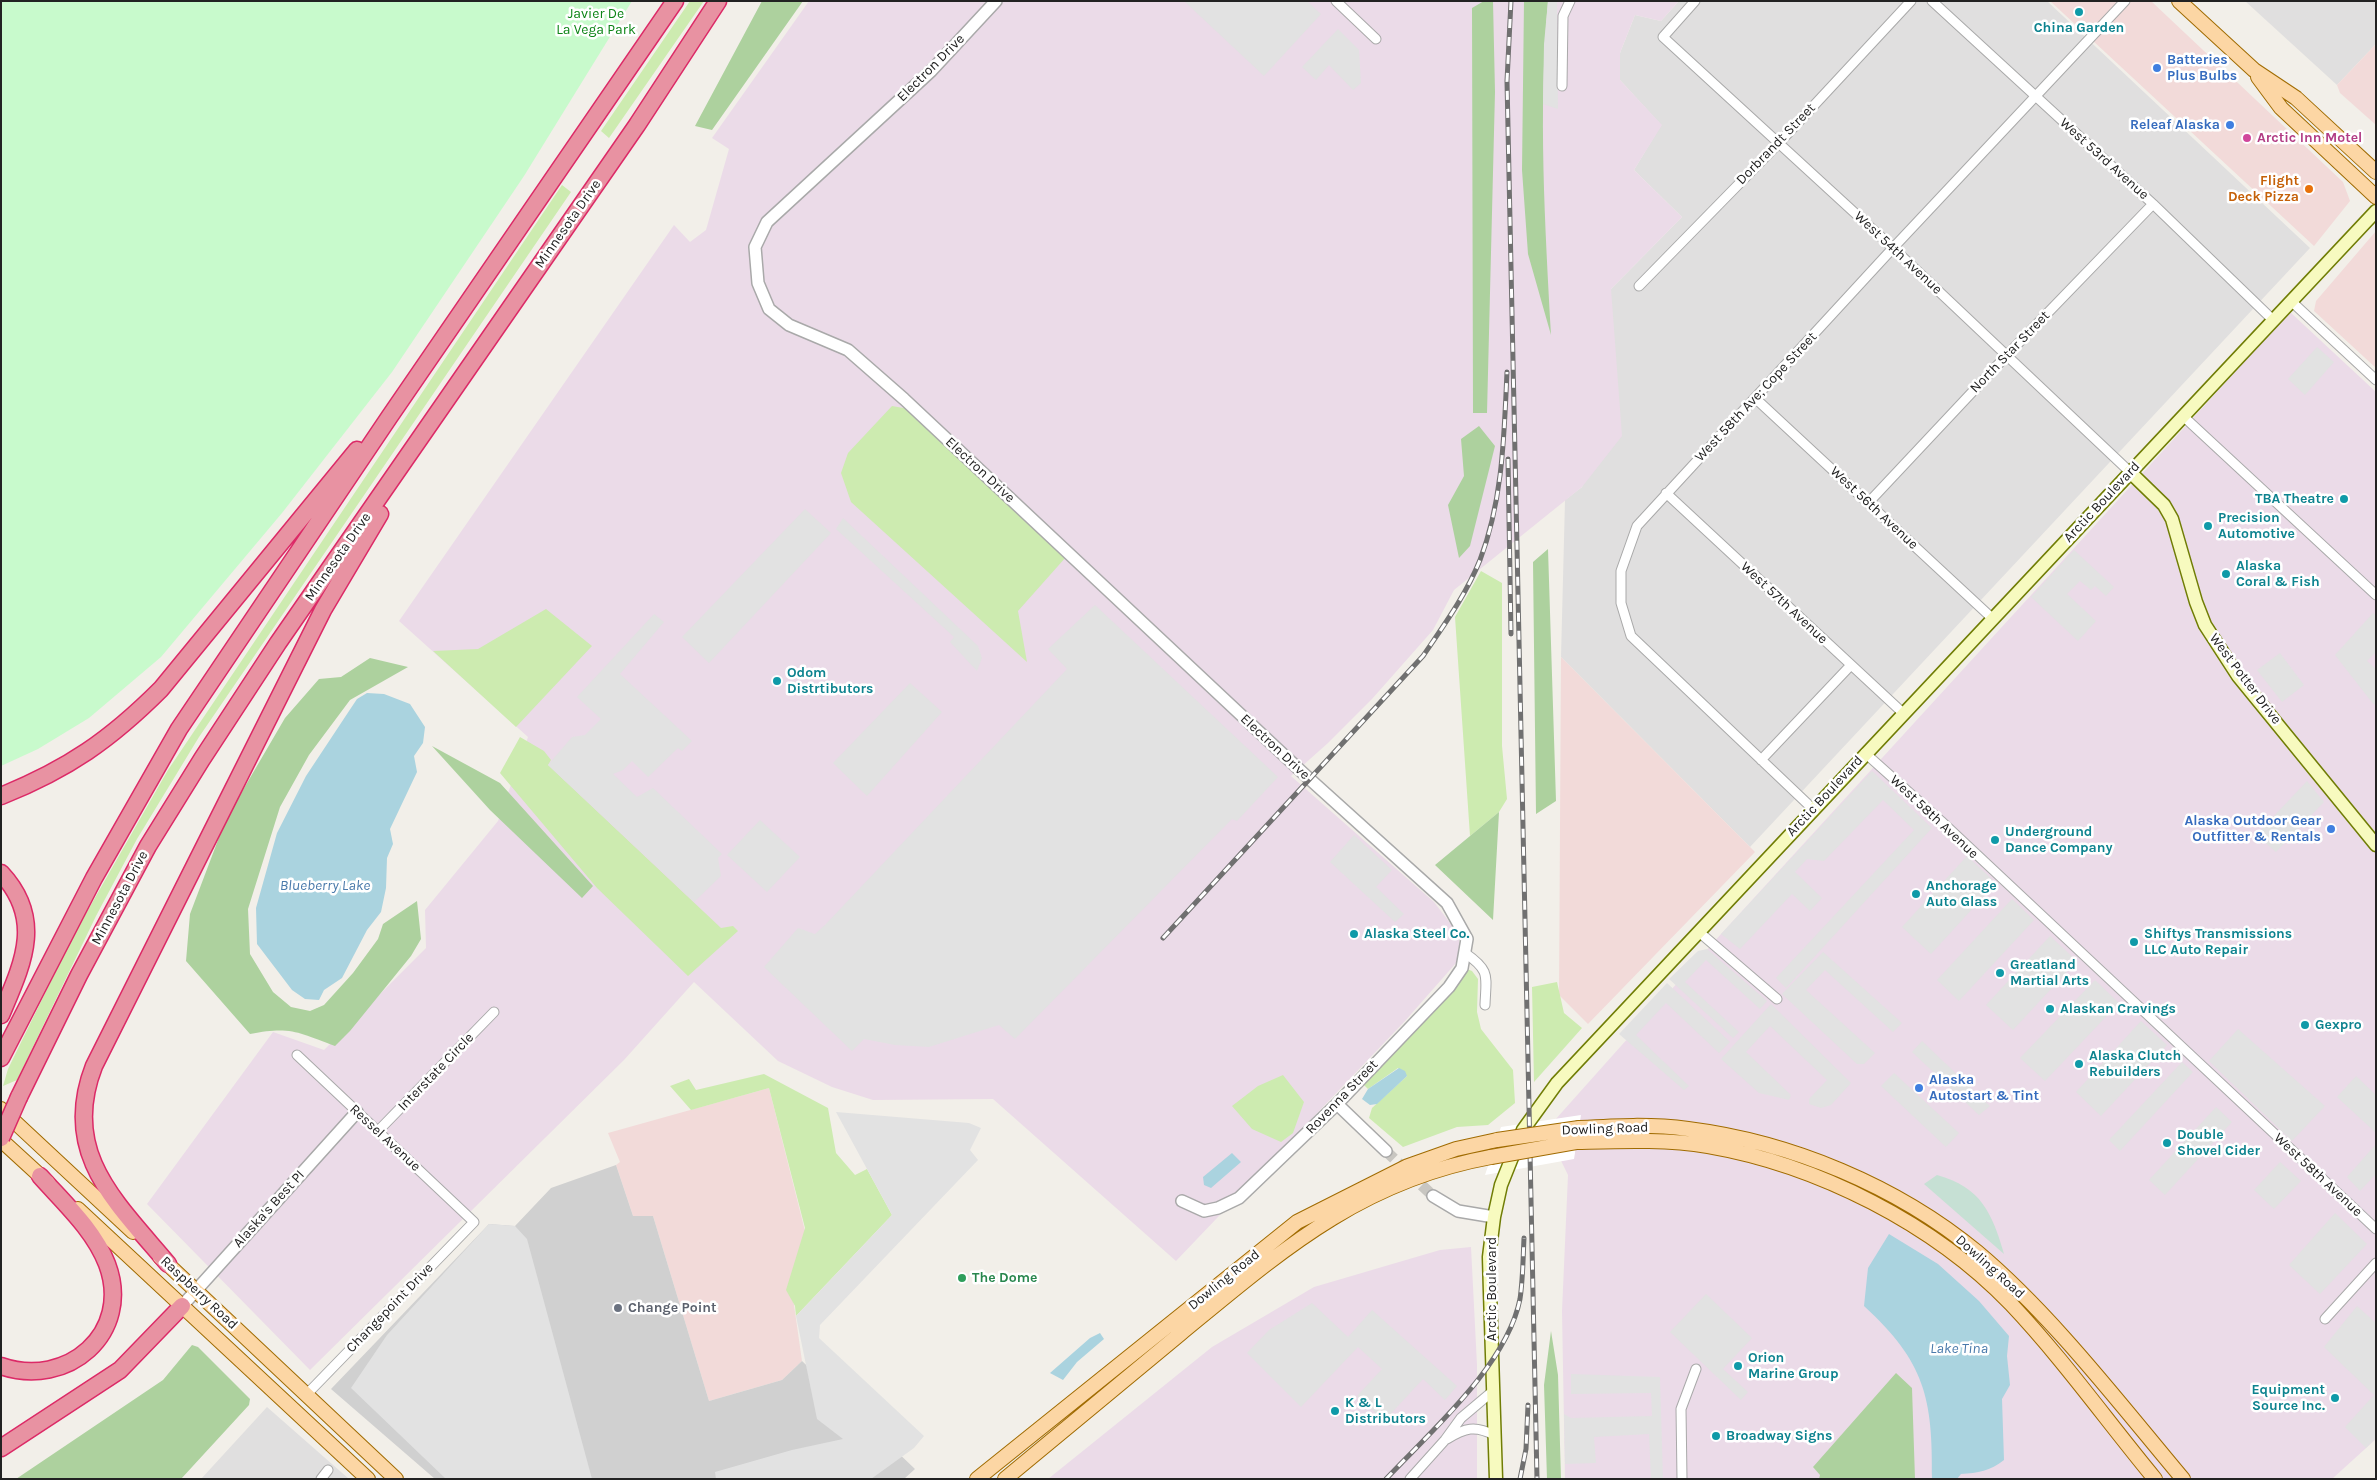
<!DOCTYPE html>
<style>
body{margin:0}
#map{position:relative;width:2377px;height:1480px;overflow:hidden;background:#f2efe9;font-family:Karla,sans-serif}
canvas{display:block}
.frame{position:absolute;inset:0;border:2px solid #222;pointer-events:none}
</style>
<div id="map">
<canvas width="2377" height="1480"></canvas>
<div class="frame"></div>
</div>
<script>
const context = document.querySelector('canvas').getContext('2d');
context.lineJoin = 'round';
function paint(path, color) {
  context.fillStyle = color;
  context.fill(path, 'evenodd');
}
function trace(path, color, width, dash) {
  context.strokeStyle = color;
  context.lineWidth = width;
  context.lineCap = dash ? 'butt' : 'round';
  context.setLineDash(dash || []);
  context.stroke(path);
}
function write(font, color, halo, rows, align = 'center') {
  context.font = font + ' Karla,sans-serif';
  context.lineWidth = 5;
  context.setLineDash([]);
  context.textBaseline = 'middle';
  context.strokeStyle = halo;
  context.fillStyle = color;
  for (const [text, x, y, turn = 0] of rows) {
    context.save();
    context.translate(x, y);
    context.rotate((+turn || 0) * Math.PI / 180);
    context.textAlign = isNaN(turn) ? turn : align;
    if (halo) context.strokeText(text, 0, 0);
    context.fillText(text, 0, 0);
    context.restore();
  }
}
paint(new Path2D(`
 M1679,1H2047L2310,248L1750,847L1561,657L1565,500L1582,487L1611,289L1682,217L1634,170L1661,125L1620,80V53L1635,15L1661,21Z
 M2245,1H2376V44L2337,85Z
 M267,1407L349,1479H201Z`), '#e0dfdf');
paint(new Path2D(`
 M2050,1H2151L2343,182L2350,201L2314,246Z
 M2376,44V125L2340,93L2337,85Z
 M2376,231V368L2314,311L2316,301Z
 M1561,657L1755,852L1588,1024L1559,995Z
 M769,1088L805,1231L793,1298L802,1361L782,1380L709,1401L653,1216H633L616,1165L620,1162L608,1133Z`), '#f2dad9');
paint(new Path2D(`
 M809,1H1679L1661,21L1635,15L1620,53V80L1662,125L1634,170L1682,217L1611,289L1622,436L1582,487L1454,590L1433,630L1372,699L1328,743L1291,776L1434,902L1457,932L1461,949L1456,963L1405,1021L1176,1261L993,1099L873,1100L832,1087L778,1061L694,982L624,1060L310,1370L147,1204L273,1032L324,1050L426,948L425,910L498,821L528,737L399,621L674,225L690,242L706,230L729,149L712,138Z
 M2290,312L2376,392V1439L2332,1479H1565L1562,1311L1568,1175L1546,1130L1721,934Z
 M1471,1247L1477,1365V1479H1048L1212,1347L1314,1287L1440,1250Z`), '#ebdbe8');
paint(new Path2D(`
 M616,1165L633,1216H653L709,1401L782,1380L802,1361L915,1469L904,1479H435L331,1389L489,1224L515,1226L551,1188Z`), '#d0d0d0');
paint(new Path2D(`
 M690,1H704L609,138L601,131Z
 M562,185L571,192L199,737L137,839L96,916L17,1080L3,1086L8,1069L72,938L168,770Z
 M892,406L909,409L1066,557L1018,611L1027,662L851,502L841,473L848,453Z
 M1481,571L1502,583V746L1507,799L1499,812L1470,836L1455,617Z
 M546,609L592,646L516,727L433,651L478,649Z
 M520,737L544,751L551,760L548,765L721,928L733,926L738,931L688,976L597,888L500,773Z
 M1467,969L1472,971L1478,979L1477,1012L1481,1029L1513,1070L1515,1103L1488,1125L1457,1127L1403,1147L1369,1118L1372,1108L1407,1076L1398,1068L1368,1089L1363,1084L1453,991L1458,980Z
 M1557,982L1564,1013L1582,1028L1534,1082L1532,987Z
 M764,1074L828,1108L836,1153L855,1175L867,1169L892,1215L796,1316L795,1306L786,1290L805,1228L769,1088L691,1110L670,1086L689,1079L696,1090Z
 M1283,1075L1304,1102L1293,1133L1281,1142L1252,1129L1232,1106L1258,1086Z`), '#cdebb0');
paint(new Path2D(`
 M762,1H803L712,130L695,126Z
 M1484,1H1493L1495,92L1487,413H1473L1472,8Z
 M1524,1H1548C1538,112 1545,224 1551,335L1528,254L1522,170Z
 M1479,426L1495,446L1470,546L1459,558L1448,505L1464,476L1461,439Z
 M1548,549L1556,801L1536,814L1533,562Z
 M370,658L408,667L350,700L309,755L280,807L248,909L250,954L273,992L291,1007L310,1011L324,1005L353,973L378,939L383,924L417,901L421,939L411,956L350,1031L335,1046C298,1032 290,1026 250,1034L186,961L190,914L226,819L285,718L319,679L341,677Z
 M432,746L500,783L593,886L582,898L490,810Z
 M1499,812L1493,920L1435,865Z
 M1551,1331L1558,1375L1561,1479H1547L1544,1385Z
 M192,1345L198,1347L250,1399L249,1405L181,1479H16L163,1380Z
 M1896,1373L1912,1388L1915,1479H1819L1820,1475L1813,1467Z`), '#add19e');
paint(new Path2D(`
 M1937,1175C1981,1187 1992,1213 2004,1254L1924,1184Z`), '#c6e0d4');
paint(new Path2D(`
 M1,1H632L524,176L392,372L282,513L161,657L89,718L38,749L1,766Z`), '#c8facc');
paint(new Path2D(`
 M1184,1H1307L1321,14L1264,76Z
 M1548,1H1557L1558,109L1543,104L1544,44Z
 M1338,29L1359,50L1361,83L1353,90L1329,65L1316,80L1302,67Z
 M2317,347L2334,362L2305,395L2288,379Z
 M805,509L831,533L709,663L682,637Z
 M843,518L978,646L982,658L977,671L950,642L954,637L836,529Z
 M2074,550L2114,587L2106,596L2095,586L2091,590L2080,581L2067,594L2096,621L2078,641L2031,597Z
 M1095,605L1278,777L1237,821L1232,819L1015,1039L999,1025L929,1047L895,1045L864,1039L852,1051L764,967L798,928L815,934L825,925L1067,669L1048,649Z
 M2373,613L2376,615V652L2367,661L2376,669V702L2374,705L2335,655Z
 M654,614L664,622L620,674L692,741L682,751L678,748L648,777L632,761L623,770L613,774L637,797L653,788L722,854L718,858L721,876L694,902L548,765L572,737L585,735L601,719L577,697Z
 M2280,653L2304,685L2282,702L2257,670Z
 M910,683L942,712L867,796L833,763Z
 M1872,771L1932,828L1786,988L1776,978L1914,830L1883,800L1824,861L1807,859L1795,872L1822,898L1810,911L1792,894L1740,949L1721,934Z
 M2307,781L2324,802L2276,852L2256,835Z
 M760,820L800,857L767,892L727,855Z
 M1354,835L1392,870L1376,887L1404,914L1395,922L1330,862Z
 M1967,856L1996,883L1931,954L1902,927Z
 M2012,899L2034,920L1959,1001L1937,980Z
 M2050,936L2077,961L2013,1030L1986,1005Z
 M1707,949L1767,1001L1760,1009L1706,960L1685,982L1739,1032L1733,1038L1669,979L1698,951Z
 M1823,952L1902,1023L1893,1032L1825,970L1806,990L1875,1053L1864,1064H1857L1782,994Z
 M2095,980L2119,1003L2045,1081L2020,1058Z
 M1667,983L1730,1042L1719,1053L1666,1003L1636,1035L1689,1086L1684,1090L1619,1034Z
 M1771,1004L1851,1083L1831,1105L1821,1108L1809,1104V1099L1827,1080L1770,1026L1746,1052L1791,1095L1789,1100L1759,1093L1721,1059Z
 M2141,1021L2167,1045L2101,1116L2076,1092Z
 M2238,1029L2325,1106L2292,1141L2209,1061Z
 M1922,1041L1990,1106L1979,1115L1912,1052Z
 M2182,1062L2193,1072L2120,1151L2109,1140Z
 M1894,1073L1959,1133L1946,1147L1881,1086Z
 M2356,1076L2376,1095V1133L2337,1097Z
 M2216,1107L2232,1122L2165,1195L2149,1180Z
 M836,1112L969,1123L981,1128L970,1150L978,1160L820,1325L819,1338L924,1436L914,1448L871,1479H716L715,1472L792,1450L843,1439L817,1419L796,1316L892,1215Z
 M2376,1144V1174L2360,1191L2347,1177Z
 M2280,1162L2301,1181L2274,1209L2254,1190Z
 M2335,1213L2367,1244L2320,1294L2289,1265Z
 M489,1224L515,1226L527,1239L592,1479H446L351,1388L387,1335Z
 M1706,1294L1752,1338L1723,1369L1748,1392L1741,1400L1670,1332Z
 M1312,1303L1348,1337L1372,1310L1457,1386L1445,1400L1423,1379L1384,1421L1357,1396L1382,1369L1358,1347L1301,1407L1247,1353L1269,1330Z
 M2357,1306L2376,1323V1438L2366,1448L2345,1427L2374,1395L2324,1347Z
 M1571,1374L1660,1377L1663,1479H1651L1649,1434L1594,1437L1596,1463L1565,1464L1564,1414L1571,1418L1652,1416L1651,1393L1571,1394Z`), '#e2e2e2');
paint(new Path2D(`
 M367,693L384,694L410,704L425,727L423,743L414,756L417,772L390,829L393,844L387,858L386,888L381,912L367,930L342,978L324,990L319,1000L305,999L292,990L257,944L256,908L277,833L306,776L349,711L357,699Z
 M1399,1068L1405,1071L1407,1076L1377,1104L1370,1105L1362,1099L1368,1089Z
 M1232,1153L1241,1162L1211,1188L1204,1185L1203,1177Z
 M1889,1234L1938,1264L1979,1301L2009,1336L2007,1356L2010,1385L2002,1399L2004,1460C1990,1471 1978,1473 1961,1474L1957,1479H1932C1933,1398 1925,1362 1864,1306L1868,1268Z
 M1100,1333L1104,1339L1077,1362L1063,1380L1050,1373L1090,1338Z`), '#aad3df');
paint(new Path2D(`
 M1581,1115L1574,1159L1485,1175L1501,1127Z`), '#fff');
trace(new Path2D(`
 M1386,1151L1433,1196`), '#c8c6c1', 11, [11, 5.5]);
const minor = new Path2D(`
 M1336,1L1376,39
 M1695,1L1663,37L1893,248L2130,472
 M1932,1L2153,204L2273,320
 M1562,86L1563,16L1570,1
 M1639,286L1779,143L1911,1
 M2291,301L2376,380
 M1755,398L1993,619
 M2183,416L2376,595
 M1666,493L1903,713
 M1869,502L2007,355L2153,204
 M1865,753L1941,821L2376,1229
 M1761,760L1851,665
 M1813,809L1631,636L1621,603V571L1637,526L1893,248L2125,1
 M1699,932L1777,999
 M1465,953C1491,971 1486,976 1485,1005
 M297,1055L474,1222L307,1394
 M378,1131L494,1012
 M2325,1319L2376,1263
 M1447,1439C1465,1428 1475,1425 1494,1435
 M321,1479L328,1470
 M1410,1479L1445,1440L1461,1418L1493,1391
 M1682,1479L1681,1409L1696,1369`);
const tertiary = new Path2D(`
 M996,1L931,71L767,222L755,247L758,283L769,309L789,325L848,350L904,399L1304,774L1447,903L1467,939L1462,968L1449,987L1337,1104L1239,1198L1218,1208L1204,1211L1182,1201
 M1337,1104L1386,1151
 M1433,1196L1458,1211L1494,1217
 M182,1306L357,1112`);
const secondary = new Path2D(`
 M2130,472L2164,505L2172,519L2196,602L2205,625L2238,676L2376,845
 M1496,1479L1490,1292L1489,1257L1494,1217L1501,1185L1523,1130L1557,1083L2376,211`);
const primary = new Path2D(`
 M2179,1L2254,70L2296,98L2376,172
 M2258,77L2281,108L2376,197
 M1,1109L133,1232
 M1579,1128C1615,1126 1652,1124 1688,1129C1791,1142 1897,1186 1977,1252C2051,1314 2120,1404 2183,1479
 M1,1140L48,1183
 M1576,1142C1620,1141 1665,1139 1708,1146C1818,1165 1934,1224 2011,1304C2063,1359 2107,1421 2155,1479
 M78,1209L368,1479
 M160,1257L396,1479
 M977,1479L1297,1222L1408,1166L1456,1149L1497,1140
 M1005,1479C1063,1431 1122,1382 1180,1334C1280,1252 1359,1181 1491,1157`);
const motorway = new Path2D(`
 M1,796C68,769 110,740 161,689L357,450
 M1,873C45,920 22,965 1,1015
 M1,1058L94,878L179,729L390,416L675,1
 M19,1097L79,975L148,846L202,759L278,643L637,125L718,1
 M168,1264C116,1202 60,1153 94,1066L323,610L380,514
 M1,1366C67,1389 133,1333 107,1264C94,1230 64,1203 40,1176
 M1,1448L120,1370L182,1306`);
trace(minor, '#a9a9a9', 11);
trace(tertiary, '#a9a9a9', 14);
trace(secondary, '#707d05', 15);
trace(primary, '#a06b00', 16);
trace(motorway, '#dc2a67', 19);
trace(minor, '#fff', 9);
trace(tertiary, '#fff', 11);
trace(secondary, '#f7fabf', 12);
trace(primary, '#fcd6a4', 14);
trace(motorway, '#e892a2', 16);
const rail = new Path2D(`
 M1511,1L1507,81L1537,1479
 M1508,459L1511,634
 M1163,938L1423,656C1444,625 1466,595 1480,560C1503,500 1504,435 1507,372
 M1386,1479C1431,1431 1507,1365 1520,1299C1523,1279 1523,1258 1524,1238
 M1520,1479L1526,1449L1528,1405`);
trace(rail, '#707070', 5);
trace(rail, '#fff', 3, [9]);
const primaryBridge = new Path2D(`
 M1497,1140L1579,1128
 M1491,1157L1576,1142`);
const motorwayBridge = new Path2D(`
 M1,1138L19,1097`);
trace(primaryBridge, '#a06b00', 16, []);
trace(motorwayBridge, '#dc2a67', 19, []);
trace(primaryBridge, '#fcd6a4', 14);
trace(motorwayBridge, '#e892a2', 16);
for (const [x, y, r, color] of [
 [2079,12,5,"#0f9aa8"],
 [2157,68,5,"#3f7fe0"],
 [2230,125,5,"#3f7fe0"],
 [2247,138,5,"#d1479c"],
 [2309,189,5,"#e8710a"],
 [2344,499,5,"#0f9aa8"],
 [2208,526,5,"#0f9aa8"],
 [2226,574,5,"#0f9aa8"],
 [777,681,5,"#0f9aa8"],
 [2331,829,5,"#3f7fe0"],
 [1995,840,5,"#0f9aa8"],
 [1916,894,5,"#0f9aa8"],
 [1354,934,5,"#0f9aa8"],
 [2134,942,5,"#0f9aa8"],
 [2000,973,5,"#0f9aa8"],
 [2050,1009,5,"#0f9aa8"],
 [2305,1025,5,"#0f9aa8"],
 [2079,1064,5,"#0f9aa8"],
 [1919,1088,5,"#3f7fe0"],
 [2167,1143,5,"#0f9aa8"],
 [962,1278,5,"#2e9e5b"],
 [618,1308,5,"#6b7280"],
 [1738,1366,5,"#0f9aa8"],
 [2335,1398,5,"#0f9aa8"],
 [1335,1411,5,"#0f9aa8"],
 [1716,1436,5,"#0f9aa8"]
]) {
  const dot = new Path2D();
  dot.arc(x, y, r, 0, 2 * Math.PI);
  context.fillStyle = color;
  context.fill(dot);
  trace(dot, '#fff', 2);
}
write('14px', '#0c8416', '#fff', [
 ["Javier De",596,14],
 ["La Vega Park",596,30]
]);
write('bold 14px', '#0d838f', '#fff', [
 ["China Garden",2079,28,"center"],
 ["TBA Theatre",2334,499,"right"],
 ["Precision",2218,518],
 ["Automotive",2218,534],
 ["Alaska",2236,566],
 ["Coral & Fish",2236,582],
 ["Odom",787,673],
 ["Distrtibutors",787,689],
 ["Underground",2005,832],
 ["Dance Company",2005,848],
 ["Anchorage",1926,886],
 ["Auto Glass",1926,902],
 ["Alaska Steel Co.",1364,934],
 ["Shiftys Transmissions",2144,934],
 ["LLC Auto Repair",2144,950],
 ["Greatland",2010,965],
 ["Martial Arts",2010,981],
 ["Alaskan Cravings",2060,1009],
 ["Gexpro",2315,1025],
 ["Alaska Clutch",2089,1056],
 ["Rebuilders",2089,1072],
 ["Double",2177,1135],
 ["Shovel Cider",2177,1151],
 ["Orion",1748,1358],
 ["Marine Group",1748,1374],
 ["Equipment",2325,1390,"right"],
 ["Source Inc.",2325,1406,"right"],
 ["K & L",1345,1403],
 ["Distributors",1345,1419],
 ["Broadway Signs",1726,1436]
], 'left');
write('bold 14px', '#366cbe', '#fff', [
 ["Batteries",2167,60],
 ["Plus Bulbs",2167,76],
 ["Releaf Alaska",2220,125,"right"],
 ["Alaska Outdoor Gear",2321,821,"right"],
 ["Outfitter & Rentals",2321,837,"right"],
 ["Alaska",1929,1080],
 ["Autostart & Tint",1929,1096]
], 'left');
write('14px', '#222', '#fff', [
 ["Electron Drive",931,68,-45],
 ["Dorbrandt Street",1776,144,-46],
 ["West 53rd Avenue",2104,159,42],
 ["Minnesota Drive",568,224,-55],
 ["West 54th Avenue",1898,253,43],
 ["North Star Street",2010,352,-46],
 ["West 58th Ave; Cope Street",1756,397,-47],
 ["Electron Drive",980,470,43],
 ["Arctic Boulevard",2102,502,-47],
 ["West 56th Avenue",1874,508,43],
 ["Minnesota Drive",338,557,-55],
 ["West 57th Avenue",1784,603,43],
 ["West Potter Drive",2245,679,53],
 ["Electron Drive",1275,747,43],
 ["Arctic Boulevard",1825,796,-47],
 ["West 58th Avenue",1934,817,43],
 ["Minnesota Drive",120,898,-62],
 ["Interstate Circle",436,1072,-46],
 ["Rovenna Street",1342,1097,-46],
 ["Dowling Road",1605,1129,-2],
 ["Ressel Avenue",385,1138,43],
 ["West 58th Avenue",2318,1175,43],
 ["Alaska's Best PI",269,1209,-48],
 ["Dowling Road",1990,1267,42],
 ["Dowling Road",1224,1280,-39],
 ["Arctic Boulevard",1492,1289,-90],
 ["Raspberry Road",199,1293,43],
 ["Changepoint Drive",390,1308,-46]
]);
write('bold 14px', '#b23c85', '#fff', [
 ["Arctic Inn Motel",2257,138]
], 'left');
write('bold 14px', '#c56008', '#fff', [
 ["Flight",2299,181],
 ["Deck Pizza",2299,197]
], 'right');
write('bold 14px', '#27864d', '#fff', [
 ["The Dome",972,1278]
], 'left');
write('bold 14px', '#5b616d', '#fff', [
 ["Change Point",628,1308]
], 'left');
write('italic 15px', '#4a7aab', '#fff', [
 ["Blueberry Lake",325,886],
 ["Lake Tina",1959,1349]
]);
</script>
